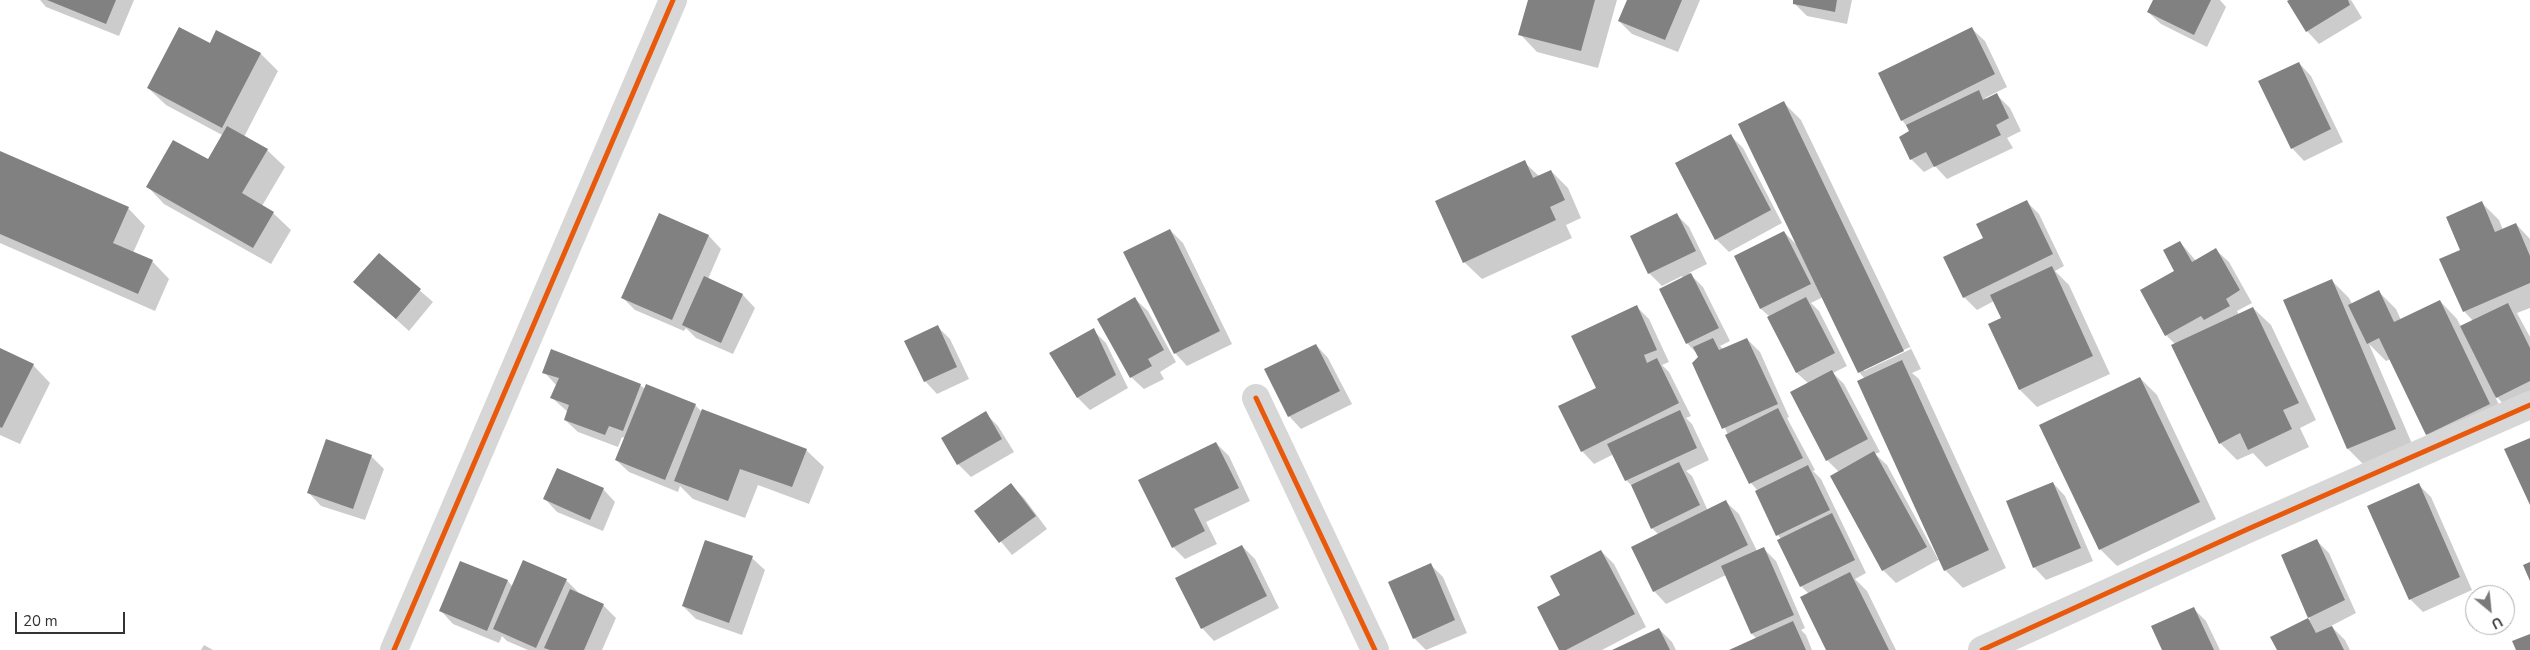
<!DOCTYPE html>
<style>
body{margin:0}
#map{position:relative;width:2530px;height:650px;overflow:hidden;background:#fff;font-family:"Nunito Sans",sans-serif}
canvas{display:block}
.north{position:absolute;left:2465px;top:585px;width:50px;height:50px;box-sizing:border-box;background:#fff;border:1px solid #adadad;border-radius:50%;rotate:152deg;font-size:14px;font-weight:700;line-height:20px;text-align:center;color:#333}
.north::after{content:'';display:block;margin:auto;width:18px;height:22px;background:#7a7a7a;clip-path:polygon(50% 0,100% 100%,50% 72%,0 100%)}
.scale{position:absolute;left:15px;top:612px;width:110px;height:22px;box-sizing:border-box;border:2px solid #333;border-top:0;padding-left:6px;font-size:15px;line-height:18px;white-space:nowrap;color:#333;-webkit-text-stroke:4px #fff;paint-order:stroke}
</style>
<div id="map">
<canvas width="2530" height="650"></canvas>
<div class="north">U</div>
<div class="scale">20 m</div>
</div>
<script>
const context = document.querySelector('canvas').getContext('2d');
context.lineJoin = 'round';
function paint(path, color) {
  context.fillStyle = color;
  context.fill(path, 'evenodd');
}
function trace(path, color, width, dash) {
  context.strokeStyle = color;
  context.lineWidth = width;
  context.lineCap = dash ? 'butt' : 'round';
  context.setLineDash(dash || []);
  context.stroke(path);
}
paint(new Path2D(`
 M40,0H134L119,36L46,7Z
 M1529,0H1617L1598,68L1537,52L1520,34Z
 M1628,0H1700L1678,52L1632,34L1619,21Z
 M1795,0H1852L1847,24L1807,16L1794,3Z
 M2154,0H2220L2226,7L2207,47L2161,24L2148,12Z
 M2291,0H2351L2362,18L2319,44L2307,31Z
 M1972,29L1985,41L2007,87L1985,98L1987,100L1997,95L2010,108L2021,131L2007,138L2013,148L1947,179L1935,166L1924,172L1911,159V132L1902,120Z
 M217,32L261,54L278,71L244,137L267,150L285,167L262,206L273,213L291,230L271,264L164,204L147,186L209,161L224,136L166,105L148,88L210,45Z
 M2299,63L2311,76L2343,142L2304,161L2292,148Z
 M1784,103L1801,120L1921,369L1912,373L1919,379L2006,568L1963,588L1945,570L1940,559L1896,583L1883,570L1839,472L1827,460L1809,384L1797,373L1770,317L1761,309L1736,257L1784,232L1798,246ZM1823,297L1859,372L1865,379L1940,558L1938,559L1887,465L1875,454L1880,452L1844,384L1833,373L1847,366L1819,311L1811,303ZM1910,347L1911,349L1864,371V369Z
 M1731,136L1743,148L1782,223L1729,252L1716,239Z
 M0,152L128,208L145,226L133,253L152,261L169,279L155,311L0,243Z
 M1524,162L1539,176L1551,171L1568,188L1581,218L1566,225L1572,238L1482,279L1464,262Z
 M2026,201L2039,214L2064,266L2055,271L2069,285L2110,374L2037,407L2020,390L1990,324L2002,318L1994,301L1977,310L1964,297Z
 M2482,203L2499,220L2503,230L2516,224L2530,239V308L2517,313L2530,337V399L2509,410L2494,394L2507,422L2444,451L2427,434L2391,359L2386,361L2369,344L2413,446L2365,466L2348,449L2331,280L2349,298L2352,304L2379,292L2396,309L2401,320L2440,301L2457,319L2461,327L2473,321L2464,311L2461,251Z
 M659,215L709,236L721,249L708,279L743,295L755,308L733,354L696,338L686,328L684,331L635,310L622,297Z
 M1677,215L1689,227L1707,264L1689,273L1703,287L1730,341L1720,346L1724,350L1747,339L1760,352L1789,417L1787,418L1815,470L1813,471L1821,479L1866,573L1855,579L1867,591L1896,650H1827L1809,594L1801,586L1782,540L1778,535L1758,491L1751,483L1694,363L1700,357L1687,343L1683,278L1682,276L1662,286L1649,273L1631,237Z
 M1170,230L1183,243L1232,344L1187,366L1175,353Z
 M2180,242L2196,261L2216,250L2229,262L2252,303L2237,311L2239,315L2253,308L2271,325L2316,420L2300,428L2309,447L2266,467L2253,453L2237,460L2220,443L2176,345L2166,335Z
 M379,255L433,302L409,331L355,282Z
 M1135,299L1148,311L1176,362L1160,372L1164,379L1144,389L1131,377Z
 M1637,307L1649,319L1669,362L1662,365L1669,372L1691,416L1686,418L1692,424L1709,460L1686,471L1692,476L1708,511L1726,502L1739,514L1757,551L1763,548L1776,561L1805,628L1801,630L1806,635L1812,650H1732L1757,639L1752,634L1726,575L1666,604L1654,591L1659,535L1652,528L1633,487L1626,480L1614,454L1594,464L1582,451L1598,388Z
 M937,326L950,339L969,379L937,394L925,381Z
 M1093,330L1106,343L1128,388L1090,410L1078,398Z
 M1316,345L1328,358L1352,404L1301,429L1289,416Z
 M0,349L33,365L50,383L20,444L0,435Z
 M544,372L640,385L645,389L695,405L702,412L806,450L824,467L809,504L758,485L745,518L693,499L680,486L678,492L629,472L616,460L625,438L622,437L618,447L578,432L565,420L568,412L552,398L557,386Z
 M2140,378L2157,395L2216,519L2117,566L2100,549Z
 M985,413L998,426L1014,452L971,477L958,464L942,438Z
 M1216,443L1229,456L1250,501L1206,522L1217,544L1185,559L1173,547Z
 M371,456L384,469L365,520L321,506L309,493Z
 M2053,483L2065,496L2093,561L2046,580L2034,567Z
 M2418,484L2431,497L2472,590L2423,612L2410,599Z
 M1011,485L1024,498L1047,529L1012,555L976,511Z
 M603,489L615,502L603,531L557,512L545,499Z
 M2316,540L2329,553L2356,613L2331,626L2345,640L2350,650H2278L2272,638L2310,619L2282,555Z
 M706,541L752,558L765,570L742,635L696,619L683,606Z
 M1242,546L1255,559L1279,608L1214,641L1202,628Z
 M1601,551L1614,564L1646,627L1602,650H1560L1562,596Z
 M461,562L508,581L513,587L566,580L579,593L603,605L616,618L602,650H528L507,641L502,636L499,643L453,624L441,611Z
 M1430,564L1443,577L1467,633L1426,650L1414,638Z
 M2193,608L2206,621L2220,650H2164Z
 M1659,629L1672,642L1676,650H1615Z
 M204,645L213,650H201Z`), '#0003');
paint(new Path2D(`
 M47,0H116L106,24Z
 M1528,0H1595L1581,51L1518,35Z
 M1627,0H1682L1665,40L1618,21Z
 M1793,0H1837L1835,12L1793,4Z
 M2153,0H2211L2194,35L2147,12Z
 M2289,0H2348L2350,5L2306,32L2287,1Z
 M179,27L210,43L216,30L261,53L222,128L147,88Z
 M1972,27L1995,74L1901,121L1878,73Z
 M2299,62L2331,129L2291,149L2258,81Z
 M1979,90L1983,100L1997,93L2009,118L1996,125L2001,135L1934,167L1926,152L1910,160L1899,137L1909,131L1906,125Z
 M1784,101L1904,351L1858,373L1738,124Z
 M227,126L268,149L242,193L274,212L253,248L146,187L173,140L208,159Z
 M1731,134L1771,210L1715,240L1675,163Z
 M0,151L129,207L113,243L153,260L138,294L0,234Z
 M1525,160L1533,178L1551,170L1565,200L1550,207L1556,220L1463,263L1435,201Z
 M2027,200L2053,254L1963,298L1943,257L1983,238L1976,224Z
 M2482,201L2495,232L2516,223L2530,256V283L2463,312L2439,259L2460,250L2446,217Z
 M659,213L709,235L672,320L621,298Z
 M1677,213L1696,251L1648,274L1630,236Z
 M1170,229L1220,331L1174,354L1123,252Z
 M1784,231L1811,284L1760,309L1734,256Z
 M2180,241L2192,262L2216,248L2240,290L2226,299L2230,306L2204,320L2201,316L2165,336L2140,290L2174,271L2163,250Z
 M379,253L421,289L396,319L353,282Z
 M2052,266L2093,356L2019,390L1988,324L2001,318L1990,295Z
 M1691,273L1719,328L1686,344L1659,289Z
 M704,276L743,294L721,343L682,325Z
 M2332,279L2396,429L2347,449L2283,300Z
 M2379,290L2394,322L2440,300L2490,404L2426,435L2379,338L2367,344L2348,305Z
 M1135,297L1164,350L1148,359L1152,366L1130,378L1097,319Z
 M1806,297L1835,353L1796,373L1767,317Z
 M2508,303L2530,348V381L2496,398L2460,326Z
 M1637,305L1657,350L1644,355L1647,363L1657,358L1679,403L1581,452L1558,406L1596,388L1571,336Z
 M2253,307L2299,403L2283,410L2292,429L2248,450L2240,433L2219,444L2171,345Z
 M938,325L957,367L924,382L904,341Z
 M1094,328L1116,375L1077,398L1049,353Z
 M1713,338L1719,350L1747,338L1778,404L1722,429L1692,363L1698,357L1693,347Z
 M1316,344L1340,391L1288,417L1264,369Z
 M0,348L34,364L2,428L0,427Z
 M551,349L641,384L623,431L609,426L605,435L564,420L569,405L550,398L559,378L542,373Z
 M1902,360L1989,550L1944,571L1857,381Z
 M1832,370L1868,439L1826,461L1790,392Z
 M2140,377L2200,502L2099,550L2039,425Z
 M646,384L696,404L665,480L615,460Z
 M1778,408L1803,458L1749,484L1725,435Z
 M702,409L807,449L792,487L740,469L728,501L674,481Z
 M1680,410L1697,448L1625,481L1607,444Z
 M986,411L1002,439L957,465L941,438Z
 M2530,438V505L2504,449Z
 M326,439L372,455L353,509L307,493Z
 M1216,442L1239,488L1194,509L1205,531L1172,548L1138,480Z
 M1874,451L1927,547L1882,571L1830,476Z
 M1679,462L1700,505L1651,529L1631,485Z
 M1808,465L1830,510L1776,536L1755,491Z
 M557,468L604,488L590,520L543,499Z
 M2053,482L2081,548L2033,568L2006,501Z
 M1011,483L1036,516L999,543L974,511Z
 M2419,483L2460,577L2409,600L2367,506Z
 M1726,500L1748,545L1653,592L1631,547Z
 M1832,513L1855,560L1800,587L1777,540Z
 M2317,539L2345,600L2308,618L2281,555Z
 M705,540L753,556L729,623L682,606Z
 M1242,545L1267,596L1201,629L1175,578Z
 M1764,547L1794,615L1751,634L1721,566Z
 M1601,550L1635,614L1566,650H1559L1537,607L1560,595L1550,576Z
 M523,560L567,579L536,648L493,629Z
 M460,561L508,580L487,631L439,611Z
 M2530,562V581L2523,565Z
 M1431,563L1455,620L1413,639L1388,582Z
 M1850,572L1889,650H1826L1800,597Z
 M570,589L604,604L584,650H550L544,648Z
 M2194,607L2214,650H2162L2151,626Z
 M2308,618L2316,633L2332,626L2344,650H2277L2270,637Z
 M1793,621L1806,650H1729Z
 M1659,628L1670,650H1612Z
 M2530,634V650H2516L2512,641Z`), '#818181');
trace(new Path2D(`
 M1256,398L1375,650
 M394,650L673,0
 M1982,650L2248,529L2530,405`), '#d7d7d7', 28);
trace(new Path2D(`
 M1256,398L1375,650
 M394,650L673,0
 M1982,650L2248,529L2530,405`), '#e8590c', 5);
</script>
